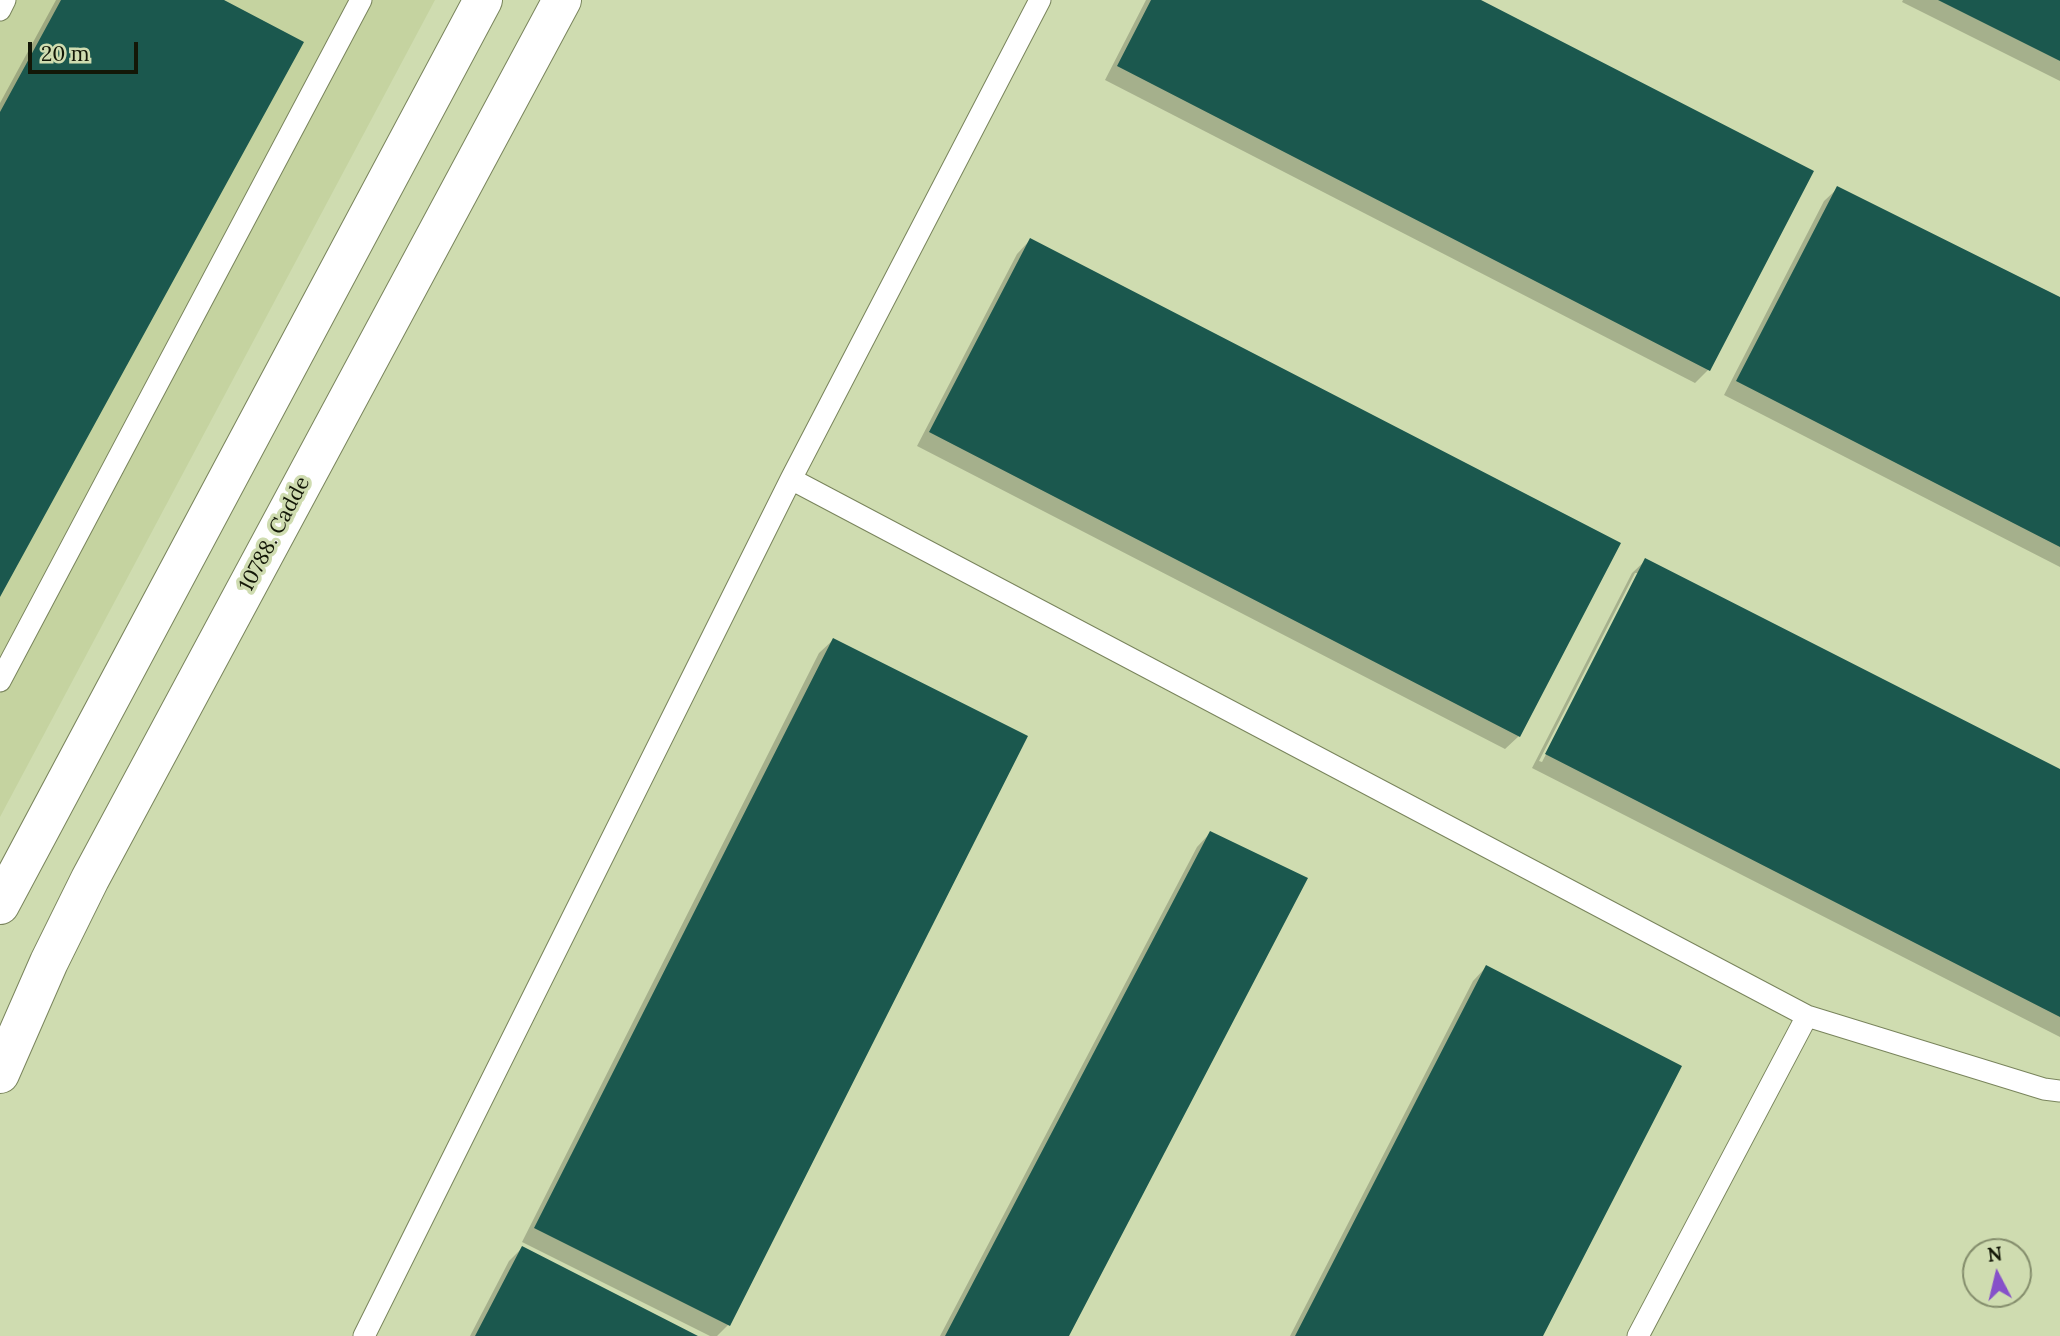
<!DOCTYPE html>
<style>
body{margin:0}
#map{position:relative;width:2060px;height:1336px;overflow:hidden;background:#cfdcb0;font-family:Lora,serif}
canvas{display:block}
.north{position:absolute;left:1962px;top:1238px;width:70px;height:70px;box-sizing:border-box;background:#cfdcb0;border:2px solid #848d6c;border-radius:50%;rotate:353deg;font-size:19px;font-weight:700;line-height:28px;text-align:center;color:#131707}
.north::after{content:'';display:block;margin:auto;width:24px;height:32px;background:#8651c9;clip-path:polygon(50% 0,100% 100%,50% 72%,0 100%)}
.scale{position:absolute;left:28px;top:42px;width:110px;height:32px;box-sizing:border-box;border:4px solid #131707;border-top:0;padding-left:9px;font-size:21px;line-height:24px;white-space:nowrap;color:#131707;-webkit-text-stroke:5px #cfdcb0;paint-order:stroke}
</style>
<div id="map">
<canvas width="2060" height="1336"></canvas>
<div class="north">N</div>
<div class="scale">20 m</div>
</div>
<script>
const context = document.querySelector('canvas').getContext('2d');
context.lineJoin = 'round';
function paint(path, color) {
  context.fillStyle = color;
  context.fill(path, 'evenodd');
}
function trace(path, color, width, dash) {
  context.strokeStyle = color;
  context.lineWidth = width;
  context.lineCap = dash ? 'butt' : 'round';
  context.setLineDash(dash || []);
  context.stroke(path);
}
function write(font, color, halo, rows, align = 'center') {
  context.font = font + ' Lora,serif';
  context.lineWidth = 7;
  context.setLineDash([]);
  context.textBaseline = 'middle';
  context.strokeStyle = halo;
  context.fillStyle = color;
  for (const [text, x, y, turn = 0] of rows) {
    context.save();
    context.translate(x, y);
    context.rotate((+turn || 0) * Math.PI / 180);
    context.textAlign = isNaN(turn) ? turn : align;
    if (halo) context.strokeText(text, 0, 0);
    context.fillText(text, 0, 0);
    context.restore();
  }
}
paint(new Path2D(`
 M0,0H435L0,817Z`), '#c5d3a0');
paint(new Path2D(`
 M56,0H220L0,593V103Z
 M1146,0H1478L1709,369L1695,383L1105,80Z
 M1903,0H2060V81L1902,2Z
 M1838,188L2060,299V567L1724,395L1824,201Z
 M1030,240L1519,736L1505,749L917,446L1017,254Z
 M1646,560L2060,771V1037L1532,768L1632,573ZM1635,573H1639L1542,762L1539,761Z
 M833,640L728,1325L717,1336H710L522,1242L819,653Z
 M1210,833L1067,1336H940L1197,847Z
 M1486,967L1541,1336H1290L1473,981Z
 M522,1248L694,1336H470L509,1261Z`), '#0003');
paint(new Path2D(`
 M61,0H224L304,42L0,597V112Z
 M1151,0H1481L1814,171L1710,371L1117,66Z
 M1938,0H2060V61Z
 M1837,186L2060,297V547L1736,381Z
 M1030,238L1621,543L1520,737L929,432Z
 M1645,558L2060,769V1017L1545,754Z
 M833,638L1028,736L730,1326L534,1228Z
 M1210,831L1308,878L1069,1336H945Z
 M1486,965L1682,1066L1543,1336H1295Z
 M522,1246L698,1336H475Z`), '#1b584e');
const lane = new Path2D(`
 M0,10L5,0
 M791,479L1807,1016L2044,1089L2060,1091
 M0,681L361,0
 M364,1336L791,479L1040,0
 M1638,1336L1807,1016`);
const secondary = new Path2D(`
 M0,905L483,0
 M0,1074L49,962L90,879L562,0`);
trace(lane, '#79845c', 23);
trace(secondary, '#79845c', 40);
trace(lane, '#fff', 21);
trace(secondary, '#fff', 38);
write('21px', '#131707', '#cfdcb0', [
 ["10788. Cadde",275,534,-62]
]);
</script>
